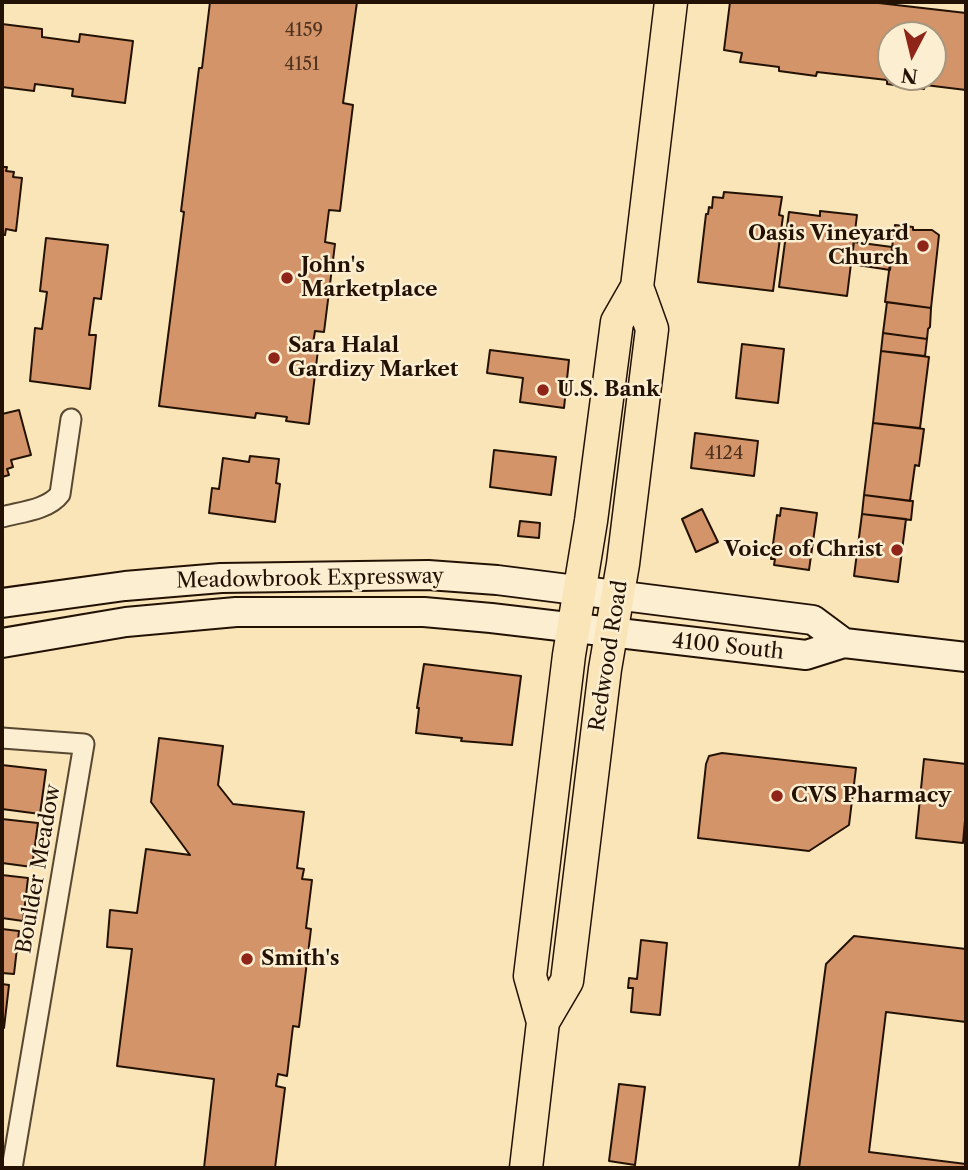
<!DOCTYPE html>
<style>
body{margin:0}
#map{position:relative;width:968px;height:1170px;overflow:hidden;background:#f9e5b8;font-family:"Libre Caslon Text",serif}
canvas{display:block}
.frame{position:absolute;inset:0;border:4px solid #231204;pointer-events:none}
.north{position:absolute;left:877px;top:21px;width:70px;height:70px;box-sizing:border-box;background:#fbeed1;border:2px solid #a5967f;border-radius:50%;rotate:187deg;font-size:19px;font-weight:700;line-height:28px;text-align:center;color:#231204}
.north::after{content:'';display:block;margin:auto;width:24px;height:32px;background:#8f2418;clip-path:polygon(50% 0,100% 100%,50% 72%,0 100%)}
</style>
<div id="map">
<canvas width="968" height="1170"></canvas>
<div class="frame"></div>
<div class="north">N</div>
</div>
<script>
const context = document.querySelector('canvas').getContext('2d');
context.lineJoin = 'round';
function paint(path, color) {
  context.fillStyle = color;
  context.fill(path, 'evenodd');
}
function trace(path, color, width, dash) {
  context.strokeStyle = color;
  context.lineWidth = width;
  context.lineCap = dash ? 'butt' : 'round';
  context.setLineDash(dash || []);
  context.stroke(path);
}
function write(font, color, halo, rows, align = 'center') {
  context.font = font + ' "Libre Caslon Text",serif';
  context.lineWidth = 5;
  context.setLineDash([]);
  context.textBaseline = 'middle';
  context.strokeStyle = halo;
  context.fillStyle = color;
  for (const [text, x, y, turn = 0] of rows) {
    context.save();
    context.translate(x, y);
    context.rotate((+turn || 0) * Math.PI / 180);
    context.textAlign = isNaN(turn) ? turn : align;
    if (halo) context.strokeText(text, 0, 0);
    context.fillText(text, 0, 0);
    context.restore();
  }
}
const building = new Path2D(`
 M210,2H357L343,103L353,105L340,211L329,210L325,242L335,244L324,332L315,331L312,350H318L309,424L286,421L287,417L256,413L255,418L159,406L184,212L181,211L199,68H202Z
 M730,2H870L966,13V90L925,85L924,89L887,84V80L817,72L816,76L779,71V67L740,62L742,53L724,50ZM891,35H933V77H891Z
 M2,24L42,29V37L79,42L80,34L133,41L125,103L72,96L73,89L35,84L34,91L2,87Z
 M2,167H7L6,171L14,172L13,177L22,178L16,231L6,229L5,235H2Z
 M724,192L782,197L779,215L783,216L773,291L698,282L706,214H708L709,207L712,208L713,197L723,198Z
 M820,211L857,215L847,296L779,287L789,212L820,216Z
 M895,225L913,227V230H932L939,235L931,308L885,302Z
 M46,238L108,245L101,299L94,298L89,335H96L90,389L30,381L35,328L42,329L47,292L40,291Z
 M854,242L892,247L890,270L851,264Z
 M887,302L931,308L930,327L928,329L927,339L883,333Z
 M883,333L927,339L925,356L881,351Z
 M742,344L784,349L778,403L736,398Z
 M490,350L569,360L564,408L520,402L523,378L487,373Z
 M881,351L929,357L920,428L873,423Z
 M19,410L31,455L11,460L13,467L7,469L9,475L2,477V414Z
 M873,423L924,429L919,466L915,465L910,501L864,495Z
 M695,433L758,441L754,476L691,468Z
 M494,450L556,457L551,495L490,487Z
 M250,456L279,459L276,483L280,484L275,522L209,513L212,488L219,489L223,458L249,462Z
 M864,495L913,501L911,520L862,514Z
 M781,508L817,513L809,570L774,565L775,559H771L777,515L780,516Z
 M702,509L718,542L696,552L682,519Z
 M862,514L906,519L898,582L854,576Z
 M520,521L540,523L539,538L518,536Z
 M424,664L521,676L512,745L461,741L462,738L416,733L419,708H417Z
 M159,738L223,746L218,785L233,804L304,812L297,868L304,869L302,879L312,880L306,928L311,929L299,1027L293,1026L287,1076L278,1074L276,1086L285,1088L275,1168H204L214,1079L117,1066L132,949L107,947L110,910L137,913L146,849L190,855L151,802Z
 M722,753L856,768L849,825L809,851L698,838L706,764L709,756Z
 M924,759L966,764V809L963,843L916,838Z
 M2,765L46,770L40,814L2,809Z
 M2,819L38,823L32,867L2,863Z
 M2,875L28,878L23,921L2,918Z
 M2,929L19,931L14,974L2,973Z
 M854,936L966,949V1022L886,1012L869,1152L966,1164V1168H799L826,964Z
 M641,940L667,943L660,1015L631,1012L633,988H628L629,978L637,979Z
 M2,984L9,985L4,1028H2Z
 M619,1084L645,1087L635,1165L609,1161Z`);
paint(building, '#d4946a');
trace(building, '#231204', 2);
const street = new Path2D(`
 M2,517C20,512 48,510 60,494L71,419
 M2,738L84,744L12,1168`);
const secondary = new Path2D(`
 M2,603L125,586L221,578L428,575L497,580L813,620L844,643
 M2,643L126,622L236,612H424L491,618L806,655L844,643L966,657`);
const primary = new Path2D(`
 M543,1022L530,976L569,655L591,521L617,322L637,287L671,2
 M526,1168L543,1022L567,981L605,669L623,564L652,329L637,287`);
trace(street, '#584731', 23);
trace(secondary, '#231204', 32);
trace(primary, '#231204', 35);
trace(street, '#fbeed1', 19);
trace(secondary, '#fbeed1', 28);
trace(primary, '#f9e5b8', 32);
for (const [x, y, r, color] of [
 [923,246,7,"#8f2418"],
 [287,278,7,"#8f2418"],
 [274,358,7,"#8f2418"],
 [543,390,7,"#8f2418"],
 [897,550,7,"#8f2418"],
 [777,796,7,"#8f2418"],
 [247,959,7,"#8f2418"]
]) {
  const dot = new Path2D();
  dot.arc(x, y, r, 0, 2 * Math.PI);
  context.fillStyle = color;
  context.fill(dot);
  trace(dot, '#fbeed1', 2.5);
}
write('18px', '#4f321e', null, [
 ["4159",304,31],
 ["4151",302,65],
 ["4124",724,454]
]);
write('bold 21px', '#231204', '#fbeed1', [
 ["Oasis Vineyard",909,234,"right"],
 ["Church",909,258,"right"],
 ["John's",301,266],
 ["Marketplace",301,290],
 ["Sara Halal",288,346],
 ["Gardizy Market",288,370],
 ["U.S. Bank",557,390],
 ["Voice of Christ",883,550,"right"],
 ["CVS Pharmacy",791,796],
 ["Smith's",261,959]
], 'left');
write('21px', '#231204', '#fbeed1', [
 ["Meadowbrook Expressway",310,579,-1],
 ["4100 South",728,647,6],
 ["Redwood Road",609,656,-81],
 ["Boulder Meadow",39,869,-80]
]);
</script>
